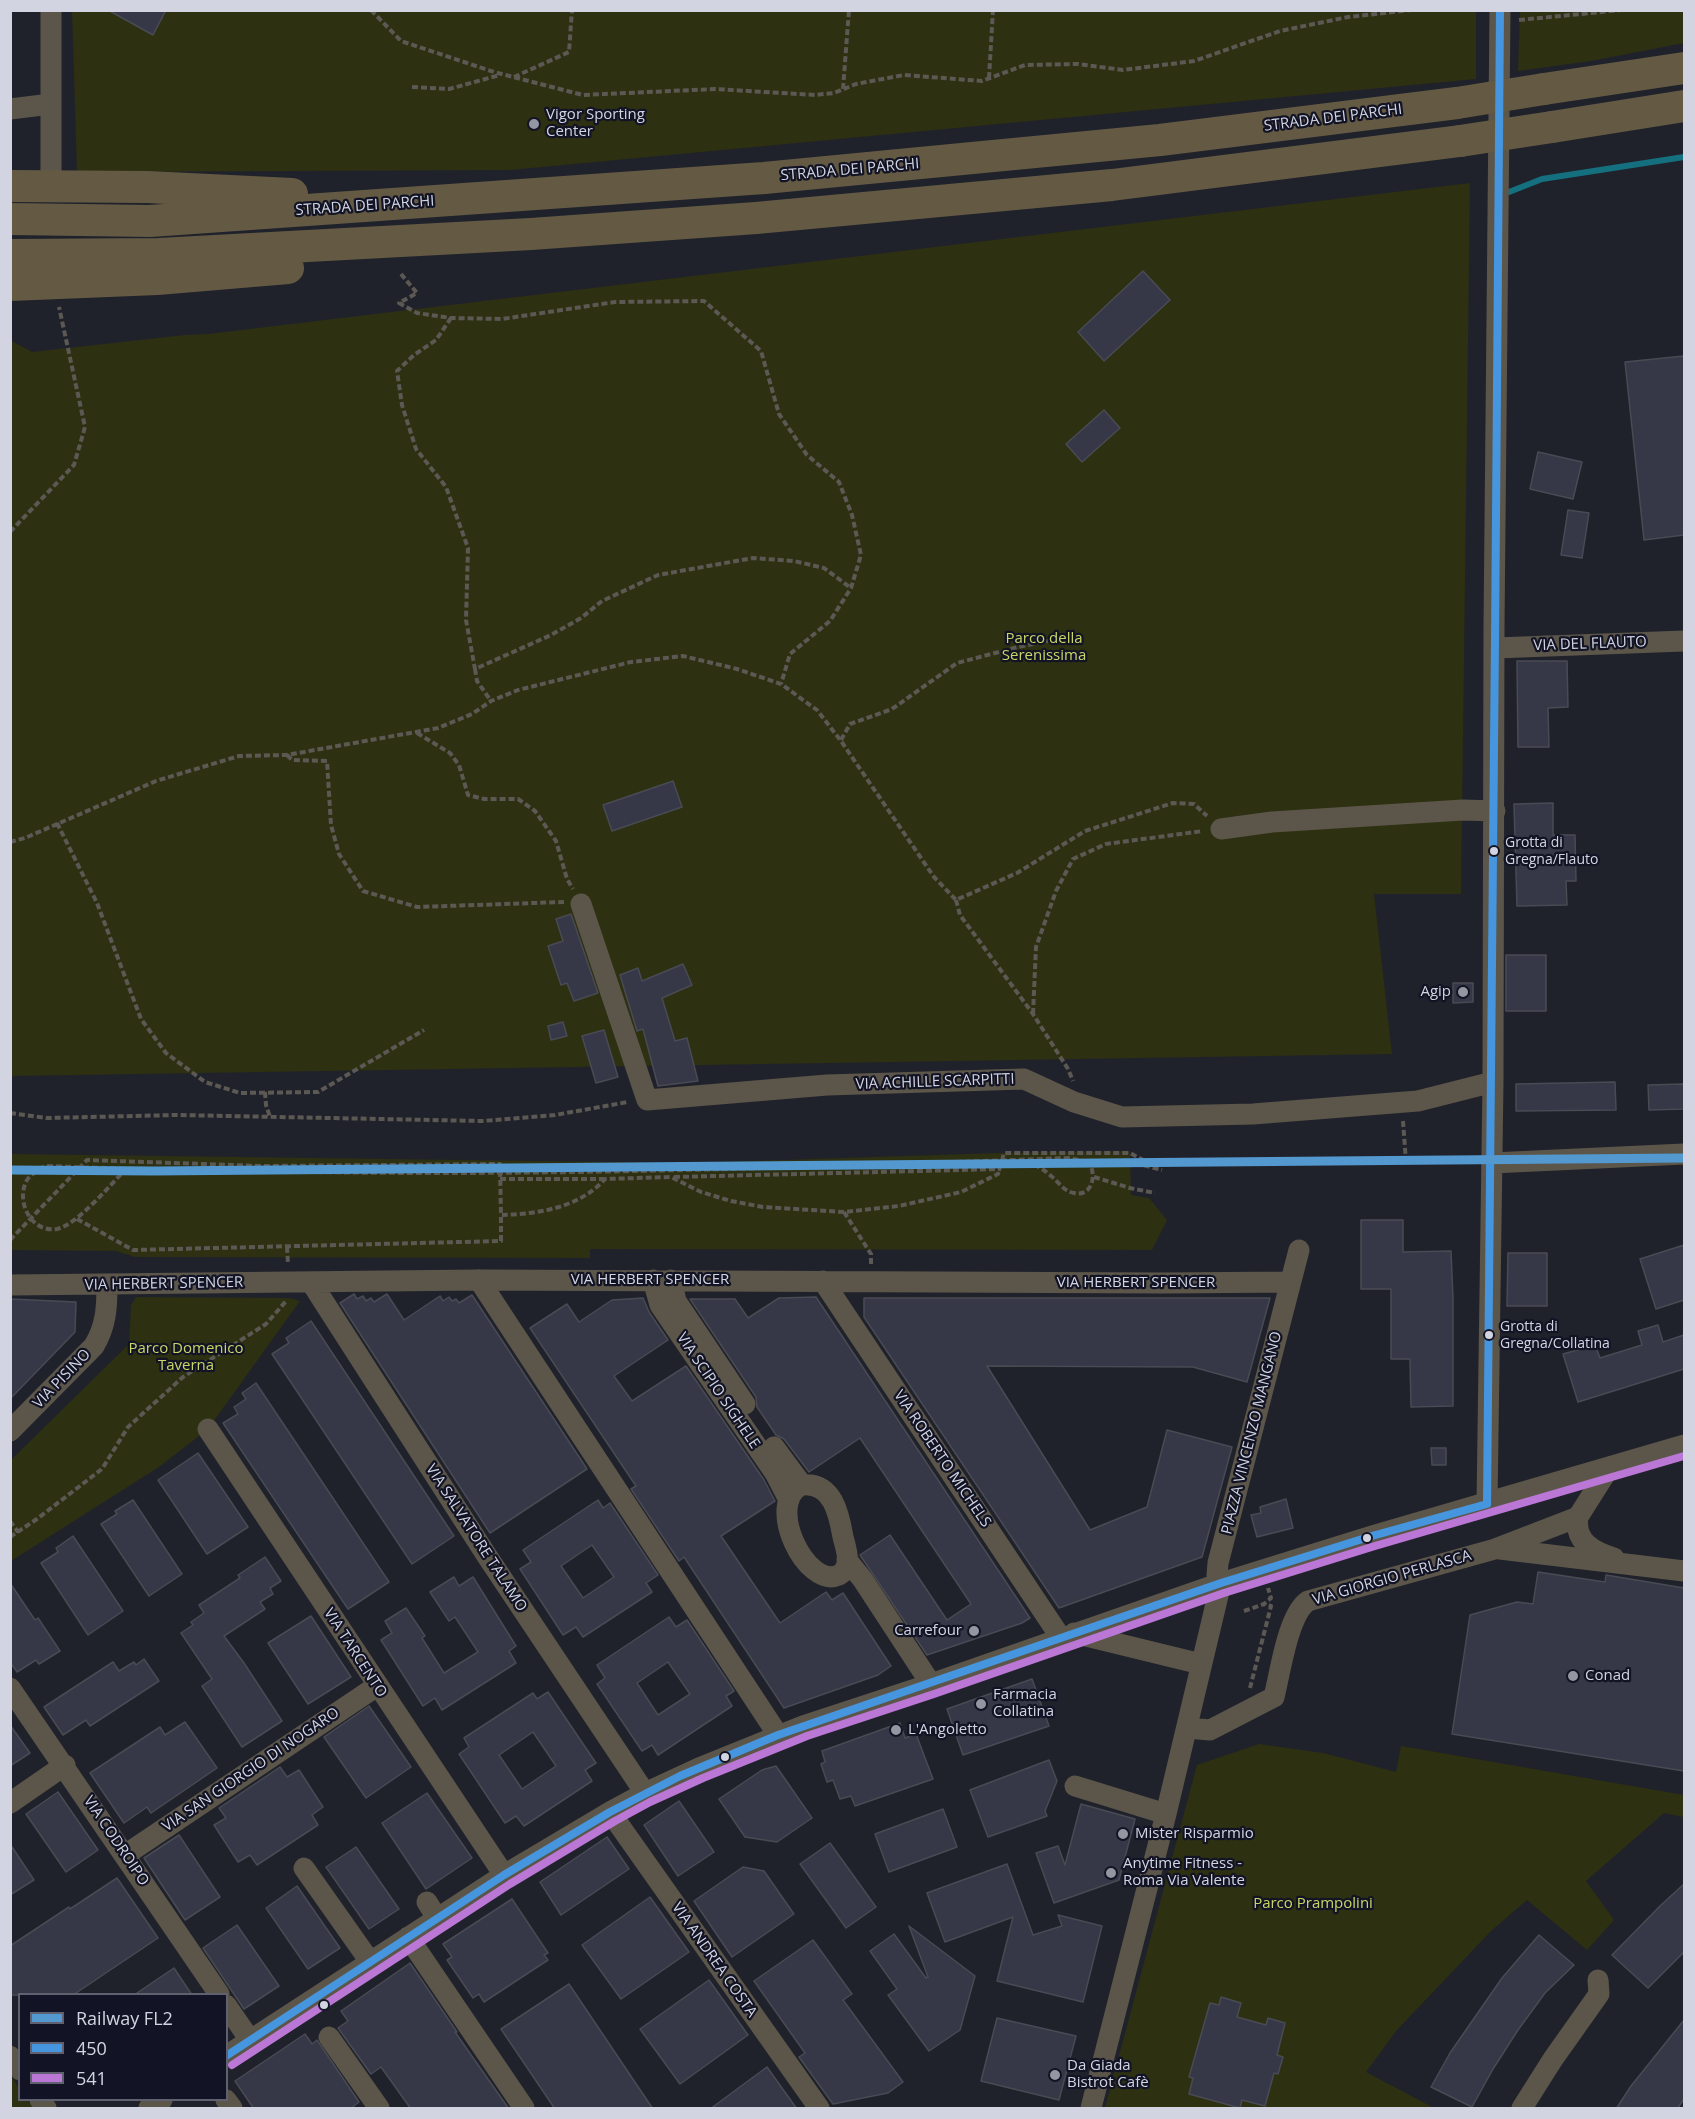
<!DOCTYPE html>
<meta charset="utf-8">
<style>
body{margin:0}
#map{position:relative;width:1695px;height:2119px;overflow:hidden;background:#20222b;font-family:"Open Sans",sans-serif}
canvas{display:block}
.frame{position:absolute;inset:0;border:12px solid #d2d5e1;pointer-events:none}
.legend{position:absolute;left:18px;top:1993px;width:210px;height:108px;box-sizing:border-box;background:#121425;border:2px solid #5f6170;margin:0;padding:8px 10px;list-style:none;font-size:18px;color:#d2d5e1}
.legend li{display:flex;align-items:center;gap:12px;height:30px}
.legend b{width:30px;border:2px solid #5f6170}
</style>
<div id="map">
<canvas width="1695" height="2119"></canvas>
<div class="frame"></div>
<ul class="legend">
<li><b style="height:8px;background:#5398ce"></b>Railway FL2</li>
<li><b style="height:8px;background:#4696df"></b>450</li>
<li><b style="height:8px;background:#ba77d6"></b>541</li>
</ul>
</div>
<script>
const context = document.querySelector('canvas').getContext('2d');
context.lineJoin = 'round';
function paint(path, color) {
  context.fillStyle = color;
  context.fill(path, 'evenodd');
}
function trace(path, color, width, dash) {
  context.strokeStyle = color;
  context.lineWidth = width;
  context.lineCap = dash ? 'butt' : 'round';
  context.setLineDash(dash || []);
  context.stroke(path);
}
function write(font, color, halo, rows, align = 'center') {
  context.font = font + ' "Open Sans",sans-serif';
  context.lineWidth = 4.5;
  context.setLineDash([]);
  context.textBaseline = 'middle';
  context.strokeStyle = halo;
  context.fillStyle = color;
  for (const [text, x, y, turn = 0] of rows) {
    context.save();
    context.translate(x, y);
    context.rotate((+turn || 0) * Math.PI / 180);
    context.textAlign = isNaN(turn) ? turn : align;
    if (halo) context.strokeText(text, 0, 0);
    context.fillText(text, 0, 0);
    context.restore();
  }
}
paint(new Path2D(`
 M1476,10V79L510,170L77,172L72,11Z
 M1520,11H1684V43L1591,61L1518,71Z
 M1470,183L1461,894H1374L1392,1054L11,1076L10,340L32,352L185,335L208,334Z
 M1130,1151L1131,1195L1149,1198L1167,1220L1152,1250L590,1249V1258L135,1257L116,1251L11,1250V1154L689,1163L999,1153Z
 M136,1297L289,1298L300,1301L208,1429L159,1467L11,1561V1460L129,1344L131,1305Z
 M1259,1744L1323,1753L1396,1772L1401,1746L1684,1795V1817L1664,1813L1586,1881L1614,1920L1587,1950L1527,1900L1491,1931L1396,2031L1366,2072L1434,2108H1105L1197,1765Z
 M10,2074L19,2088L20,2100H27L33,2108H11Z`), '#2d3011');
trace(new Path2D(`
 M1509,192L1542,179L1684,157`), '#146f7e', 6);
const building = new Path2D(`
 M108,10H166L153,35Z
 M1143,271L1170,300L1104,361L1078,332Z
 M1684,356V535L1644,540L1625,362Z
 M1104,410L1120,428L1082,462L1066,444Z
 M1538,452L1582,462L1573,499L1530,489Z
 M1568,510L1589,513L1582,558L1561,555Z
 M1517,661H1567L1568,707L1548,708L1549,747H1518Z
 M673,781L682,807L612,831L603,805Z
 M1553,803V835H1575L1576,881H1566L1567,905L1517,906L1514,804Z
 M571,914L598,993L574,1001L567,983L561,985L548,946L563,941L556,919Z
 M1506,955H1546V1011H1506Z
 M683,964L692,985L662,998L675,1041L687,1038L698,1081L658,1086L643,1029L637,1031L620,975L638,968L642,981Z
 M1453,983H1473V1002L1453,1003Z
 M563,1022L567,1036L551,1040L548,1026Z
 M604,1030L618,1077L596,1083L582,1036Z
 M1615,1082L1616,1110L1516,1111V1084Z
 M1684,1084V1109L1649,1110L1648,1085Z
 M1361,1220H1403V1252L1451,1251L1453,1298V1406L1411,1407L1410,1359H1391V1289H1361Z
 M1684,1245V1300L1656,1309L1640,1259Z
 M1508,1253H1547V1306H1507Z
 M354,1294L357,1299L363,1296L366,1301L371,1298L374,1302L387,1294L404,1320L440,1296L443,1301L449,1297L452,1301L456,1299L459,1303L472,1295L587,1469L490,1533L340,1303Z
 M816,1297L1030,1618L1022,1623L927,1655L860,1555L890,1535L947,1620L971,1604L860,1438L809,1472L784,1439L776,1435L757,1407L756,1397L690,1299H735L748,1318L779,1298Z
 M643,1298L649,1312L668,1340L614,1376L632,1401L686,1366L764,1480L775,1501L721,1536L780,1623L826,1592L832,1600L843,1593L891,1666L878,1675L784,1708L684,1557L679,1561L631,1489L636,1486L530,1328L567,1304L579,1322L612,1300Z
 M864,1298H1270L1247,1382L1193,1367L987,1366L1090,1530L1147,1507L1167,1430L1232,1447L1202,1557L1059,1608L864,1317Z
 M10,1299L76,1302L75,1332L10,1399Z
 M311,1321L454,1536L412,1564L272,1354L289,1343L286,1338Z
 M1658,1325L1663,1342L1684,1335V1369L1578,1402L1563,1354L1595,1345L1600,1358L1642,1345L1638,1331Z
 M256,1383L389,1582L348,1609L223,1423L238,1414L234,1407L246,1399L242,1393Z
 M1431,1448H1446V1465H1432Z
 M198,1453L248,1527L207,1554L158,1480Z
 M1286,1499L1293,1528L1257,1537L1251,1515L1261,1513L1260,1507Z
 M133,1500L182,1574L149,1596L101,1524L117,1514L115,1511Z
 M598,1500L603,1508L610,1503L658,1575L646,1583L652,1592L583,1637L576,1627L563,1635L520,1569L531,1562L523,1550ZM592,1545L614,1577L583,1598L561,1566Z
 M73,1536L123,1611L88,1635L41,1563L58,1552L56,1548Z
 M265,1557L281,1581L270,1588L273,1594L260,1602L265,1609L224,1636L244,1663L282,1721L242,1747L202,1686L212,1679L181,1633L193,1625L191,1622L204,1613L199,1605L240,1578L238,1575Z
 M1538,1572L1605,1582L1606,1575L1684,1588V1771L1452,1734L1470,1615L1517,1602L1533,1604Z
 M454,1577L459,1586L473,1577L516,1646L509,1651L516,1663L442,1710L435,1698L423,1706L381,1640L392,1633L385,1621L406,1608L425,1636L422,1638L444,1673L478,1652L455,1617L449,1621L430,1592Z
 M10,1583L35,1620L38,1618L60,1651L39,1664L36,1660L17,1672L10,1662Z
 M311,1616L351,1677L308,1704L268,1643Z
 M669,1617L676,1627L687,1620L734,1691L726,1696L732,1706L658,1755L652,1745L642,1751L597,1684L605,1678L597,1665ZM668,1662L690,1694L658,1715L637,1683Z
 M144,1659L159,1681L90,1726L86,1720L63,1735L44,1707L113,1662L119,1671L134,1662L136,1665Z
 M1032,1679L1049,1726L963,1755L947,1709Z
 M548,1692L596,1763L585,1770L592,1781L524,1826L516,1816L505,1823L459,1754L469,1747L464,1738L533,1693L537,1699ZM533,1732L556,1766L522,1789L499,1755Z
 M369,1706L411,1767L366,1798L324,1737Z
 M185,1722L217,1768L151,1813L147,1807L124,1823L90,1773L160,1727L165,1735Z
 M900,1723L905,1738L916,1734L933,1779L855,1806L851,1796L840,1799L833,1780L827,1782L821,1764L825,1762L822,1751Z
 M10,1725L30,1753L10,1766Z
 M1049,1760L1057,1781L1045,1811L1047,1816L988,1837L970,1790Z
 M776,1766L812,1818L777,1842L745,1837L719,1799L762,1770Z
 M280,1767L287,1777L299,1770L323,1807L312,1815L318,1825L257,1865L250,1855L238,1862L214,1825L226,1818L219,1808Z
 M58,1792L98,1850L66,1872L26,1814Z
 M427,1793L472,1858L426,1889L382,1823Z
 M679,1801L714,1852L678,1876L644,1825Z
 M1081,1804L1135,1819L1119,1880L1054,1903L1036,1853L1058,1846L1065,1865Z
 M943,1809L957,1847L889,1872L875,1834Z
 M179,1835L220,1897L185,1920L144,1858Z
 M607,1837L629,1869L561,1915L540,1882Z
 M830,1843L876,1907L846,1928L800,1864Z
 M10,1844L34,1880L10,1895Z
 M356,1847L399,1909L369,1929L326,1867Z
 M1007,1864L1033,1935L1062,1926L1058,1915L1102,1926L1083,2002L997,1981L1013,1917L945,1942L927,1893Z
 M743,1867L764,1871L794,1914L732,1957L694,1901Z
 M117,1878L158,1938L73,1995H10V1946L69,1907L70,1909Z
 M1684,1884V1952L1648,1988L1612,1955L1660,1906Z
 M297,1886L340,1948L308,1969L266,1908Z
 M650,1897L689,1952L621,1999L582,1945Z
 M512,1899L548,1953L544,1955L548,1960L484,2002L479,1994L473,1998L447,1960L452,1957L443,1944Z
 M237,1925L279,1986L244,2009L203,1948Z
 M909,1926L975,1976L960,2030L929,2051L888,1995L897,1989L870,1951L894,1934L926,1978L928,1977Z
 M1539,1935L1574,1965L1545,1993L1518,2030L1493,2069L1472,2107L1431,2087L1450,2053L1502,1978Z
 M813,1940L852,1994L843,2000L903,2082L888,2093L833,2104L799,2057L805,2053L754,1981Z
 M410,1963L457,2032H455L509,2109H411L381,2067L371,2074L338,2028L348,2021L341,2011Z
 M174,1968L192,1995H134Z
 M709,1980L748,2035L680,2084L640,2029Z
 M569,1984L653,2109H555L501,2029Z
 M1221,1997L1241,2003L1237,2017L1266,2025L1268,2018L1285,2023L1277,2055L1283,2057L1278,2074L1274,2073L1265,2106L1242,2100L1240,2108L1189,2094L1193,2078L1189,2077L1210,2003L1219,2005Z
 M997,2018L1076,2036L1059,2100L981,2081Z
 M1684,2020V2099L1677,2109H1616L1631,2086Z
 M305,2034L312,2044L317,2040L359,2102L350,2109H254L235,2081Z
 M767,2067L797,2109H710Z`);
paint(building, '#363747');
trace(building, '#494b54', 1.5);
trace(new Path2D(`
 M371,10L401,41L494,72L583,95L715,89L815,95L834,93L856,84L904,75L982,81L1025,65L1078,64L1123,70L1194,61L1280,31L1348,17L1412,10
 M1519,20L1622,10
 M514,77L569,52L572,10
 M989,78L993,10
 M412,87L449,89L500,75
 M843,89L849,10
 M401,274L417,293L399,303L417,313L451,318L502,319L615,302L704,301L761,351L779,414L807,455L839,482L852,515L861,555L851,588L830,621L790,654L781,684
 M451,318L436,340L414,355L397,371L402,405L416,449L446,487L468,548L466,620L475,669L551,635L581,618L602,601L658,575L753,558L794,561L824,568L851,588
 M10,532L74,465L85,427L59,307
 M475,669L477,681L491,701
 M417,733L450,753L459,765L468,795L484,799H518L535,811L556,841L567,879L573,889
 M841,740L850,724L892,709L957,663L1018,647L1077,635
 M287,755L292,760L327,761L331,825L339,854L363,891L417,907L564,902
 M57,823L97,903L141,1019L166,1053L205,1082L240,1093L318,1092L424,1030
 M10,842L25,838L156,781L239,756L287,755L438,728L472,714L491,701L518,690L631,662L683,656L737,669L781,684L817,710L841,741L934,877L956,900L1017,873L1085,831L1173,803L1194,804L1207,816
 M956,900L960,915L1033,1014L1068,1069L1073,1081
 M1033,1014L1036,947L1056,891L1073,859L1106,844L1203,831
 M265,1092L266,1105L270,1117
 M10,1113L47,1118L177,1115L482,1121L555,1115L628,1102
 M1403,1121L1406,1162
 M1026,1161C1035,1165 1044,1169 1051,1176C1059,1182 1063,1191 1074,1193C1092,1197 1097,1176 1089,1162
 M127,1168C111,1184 77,1225 57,1229C31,1233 15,1201 27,1180C31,1174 39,1170 45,1166C134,1169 223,1171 312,1172C564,1176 817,1167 1069,1158L1088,1162H1131L1162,1170
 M674,1177L1001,1169
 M1094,1177L1130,1188L1155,1193
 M500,1179H604
 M844,1212L871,1254V1264
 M77,1219L133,1250L501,1241V1215C538,1214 579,1208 605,1179L671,1177L701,1192L731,1201L763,1207L844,1212L899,1206L961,1192L998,1174L1004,1153H1130L1156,1167
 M10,1240L87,1160L262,1166L500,1164L501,1215
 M287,1247L288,1264
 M10,1521L18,1532
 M10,1537L37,1519L102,1469L128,1427L183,1377L266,1324L287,1300
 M1244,1611L1264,1604L1271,1598L1268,1588
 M1250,1688L1271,1606L1264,1604`), '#5c5853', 4, [6, 3]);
trace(new Path2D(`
 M51,10V173
 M10,109L51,104
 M1495,648L1684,641
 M1221,829L1272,822L1463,810L1495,811
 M581,904L647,1100L827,1085L1024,1079L1074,1102L1122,1117L1253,1114L1418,1101L1493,1082
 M1492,1163L1684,1154
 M479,1280L778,1735
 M653,1280L660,1305L775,1473L789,1500
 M671,1280L676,1301L745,1404
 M823,1281L1061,1638
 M311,1282L487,1556L645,1793
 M10,1285L479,1280L1164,1283L1290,1282
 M208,1429L504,1875
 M10,1431L94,1346C106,1326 107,1308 107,1285
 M774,1447L802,1485
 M1609,1468L1578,1517C1574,1541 1593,1552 1614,1558
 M802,1485C833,1482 839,1514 843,1537C845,1545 849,1556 847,1564C846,1568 843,1573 839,1575C806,1590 764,1502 802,1485Z
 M1487,1504L1493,1082L1494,626L1500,10
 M1500,1549L1684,1571
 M847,1560L863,1580L931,1684
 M1221,1583L1217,1575L1218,1563L1299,1250
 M1074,1633L1201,1664
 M10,1688L219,1994
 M1187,1728L1210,1730L1274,1697C1280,1674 1288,1614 1308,1601L1495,1549L1578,1517
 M1075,1786L1166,1814
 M10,1803L65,1765
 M610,1812L819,2108
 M125,1855L377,1686
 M304,1868L371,1963
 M427,1902L437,1918
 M408,1937L524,2108
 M226,2005L250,2040
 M329,2037L379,2108
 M10,2056L20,2070
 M226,2056L504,1875L610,1812L645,1793L699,1768L803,1726L931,1684L1221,1583L1372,1536L1684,1445
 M40,2100L46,2108
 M226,2100L232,2108
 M149,2108L162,2100
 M1091,2108L1166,1814L1221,1583
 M1522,2108L1553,2059L1599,1994L1598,1980`), '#5c564a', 21);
trace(new Path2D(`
 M1544,89L1684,68
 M1552,127L1684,106
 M10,186L147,187L292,194
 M10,219L150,221L764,178L1160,140L1457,103
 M10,255L159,254L531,234L756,218L1112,185L1460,141
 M10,285L157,279L288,268`), '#645a44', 32);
trace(new Path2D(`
 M1457,103L1544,89
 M1460,141L1552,127`), '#645a44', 32);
trace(new Path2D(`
 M1487,1504C1494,1006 1495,508 1500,10
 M226,2056L504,1875L610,1812L680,1776L778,1735L1221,1583L1372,1536L1487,1504`), '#4696df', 8);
trace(new Path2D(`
 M232,2065L510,1884L615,1821L650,1802L703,1778L807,1736L934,1694L1224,1593L1375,1546L1684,1456`), '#ba77d6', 8);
trace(new Path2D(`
 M10,1170L154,1171L1684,1158`), '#5398ce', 9);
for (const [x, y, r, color] of [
 [534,124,6,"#9496a1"],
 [1494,851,5,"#d2d5e1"],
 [1463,992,6,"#9496a1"],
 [1489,1335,5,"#d2d5e1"],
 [1367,1538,5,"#d2d5e1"],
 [974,1631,6,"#9496a1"],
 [1573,1676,6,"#9496a1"],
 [981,1704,6,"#9496a1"],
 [896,1730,6,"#9496a1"],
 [725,1757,5,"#d2d5e1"],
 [1123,1834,6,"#9496a1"],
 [1111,1873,6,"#9496a1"],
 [324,2005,5,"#d2d5e1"],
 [1055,2075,6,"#9496a1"]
]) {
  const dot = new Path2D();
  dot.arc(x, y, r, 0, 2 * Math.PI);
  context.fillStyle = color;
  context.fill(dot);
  trace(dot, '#121425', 2);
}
write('14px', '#d2d5e1', '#121425', [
 ["Grotta di",1505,843],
 ["Gregna/Flauto",1505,860],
 ["Grotta di",1500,1327],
 ["Gregna/Collatina",1500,1344]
], 'left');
write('15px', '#d2d5e1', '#121425', [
 ["Vigor Sporting",546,115],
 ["Center",546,132],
 ["Agip",1451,992,"right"],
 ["Carrefour",962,1631,"right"],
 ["Conad",1585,1676],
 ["Farmacia",993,1695],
 ["Collatina",993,1712],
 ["L'Angoletto",908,1730],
 ["Mister Risparmio",1135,1834],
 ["Anytime Fitness -",1123,1864],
 ["Roma Via Valente",1123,1881],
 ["Da Giada",1067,2066],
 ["Bistrot Cafè",1067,2083]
], 'left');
write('15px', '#d2d5e1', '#121425', [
 ["STRADA DEI PARCHI",1333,118,-7],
 ["STRADA DEI PARCHI",850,170,-5],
 ["STRADA DEI PARCHI",365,206,-4],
 ["VIA DEL FLAUTO",1590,644,-2],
 ["VIA ACHILLE SCARPITTI",935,1082,-2],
 ["VIA HERBERT SPENCER",650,1280],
 ["VIA HERBERT SPENCER",1136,1283],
 ["VIA HERBERT SPENCER",164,1284,-1],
 ["VIA PISINO",62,1379,-46],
 ["VIA SCIPIO SIGHELE",718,1391,56],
 ["PIAZZA VINCENZO MANGANO",1252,1433,-76],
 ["VIA ROBERTO MICHELS",942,1459,56],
 ["VIA SALVATORE TALAMO",476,1538,57],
 ["VIA GIORGIO PERLASCA",1392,1578,-16],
 ["VIA TARCENTO",355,1653,57],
 ["VIA SAN GIORGIO DI NOGARO",251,1770,-34],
 ["VIA CODROIPO",116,1841,56],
 ["VIA ANDREA COSTA",714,1960,55]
]);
write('15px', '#cad666', '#121425', [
 ["Parco della",1044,639],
 ["Serenissima",1044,656],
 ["Parco Domenico",186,1349],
 ["Taverna",186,1366],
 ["Parco Prampolini",1313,1904]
]);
</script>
